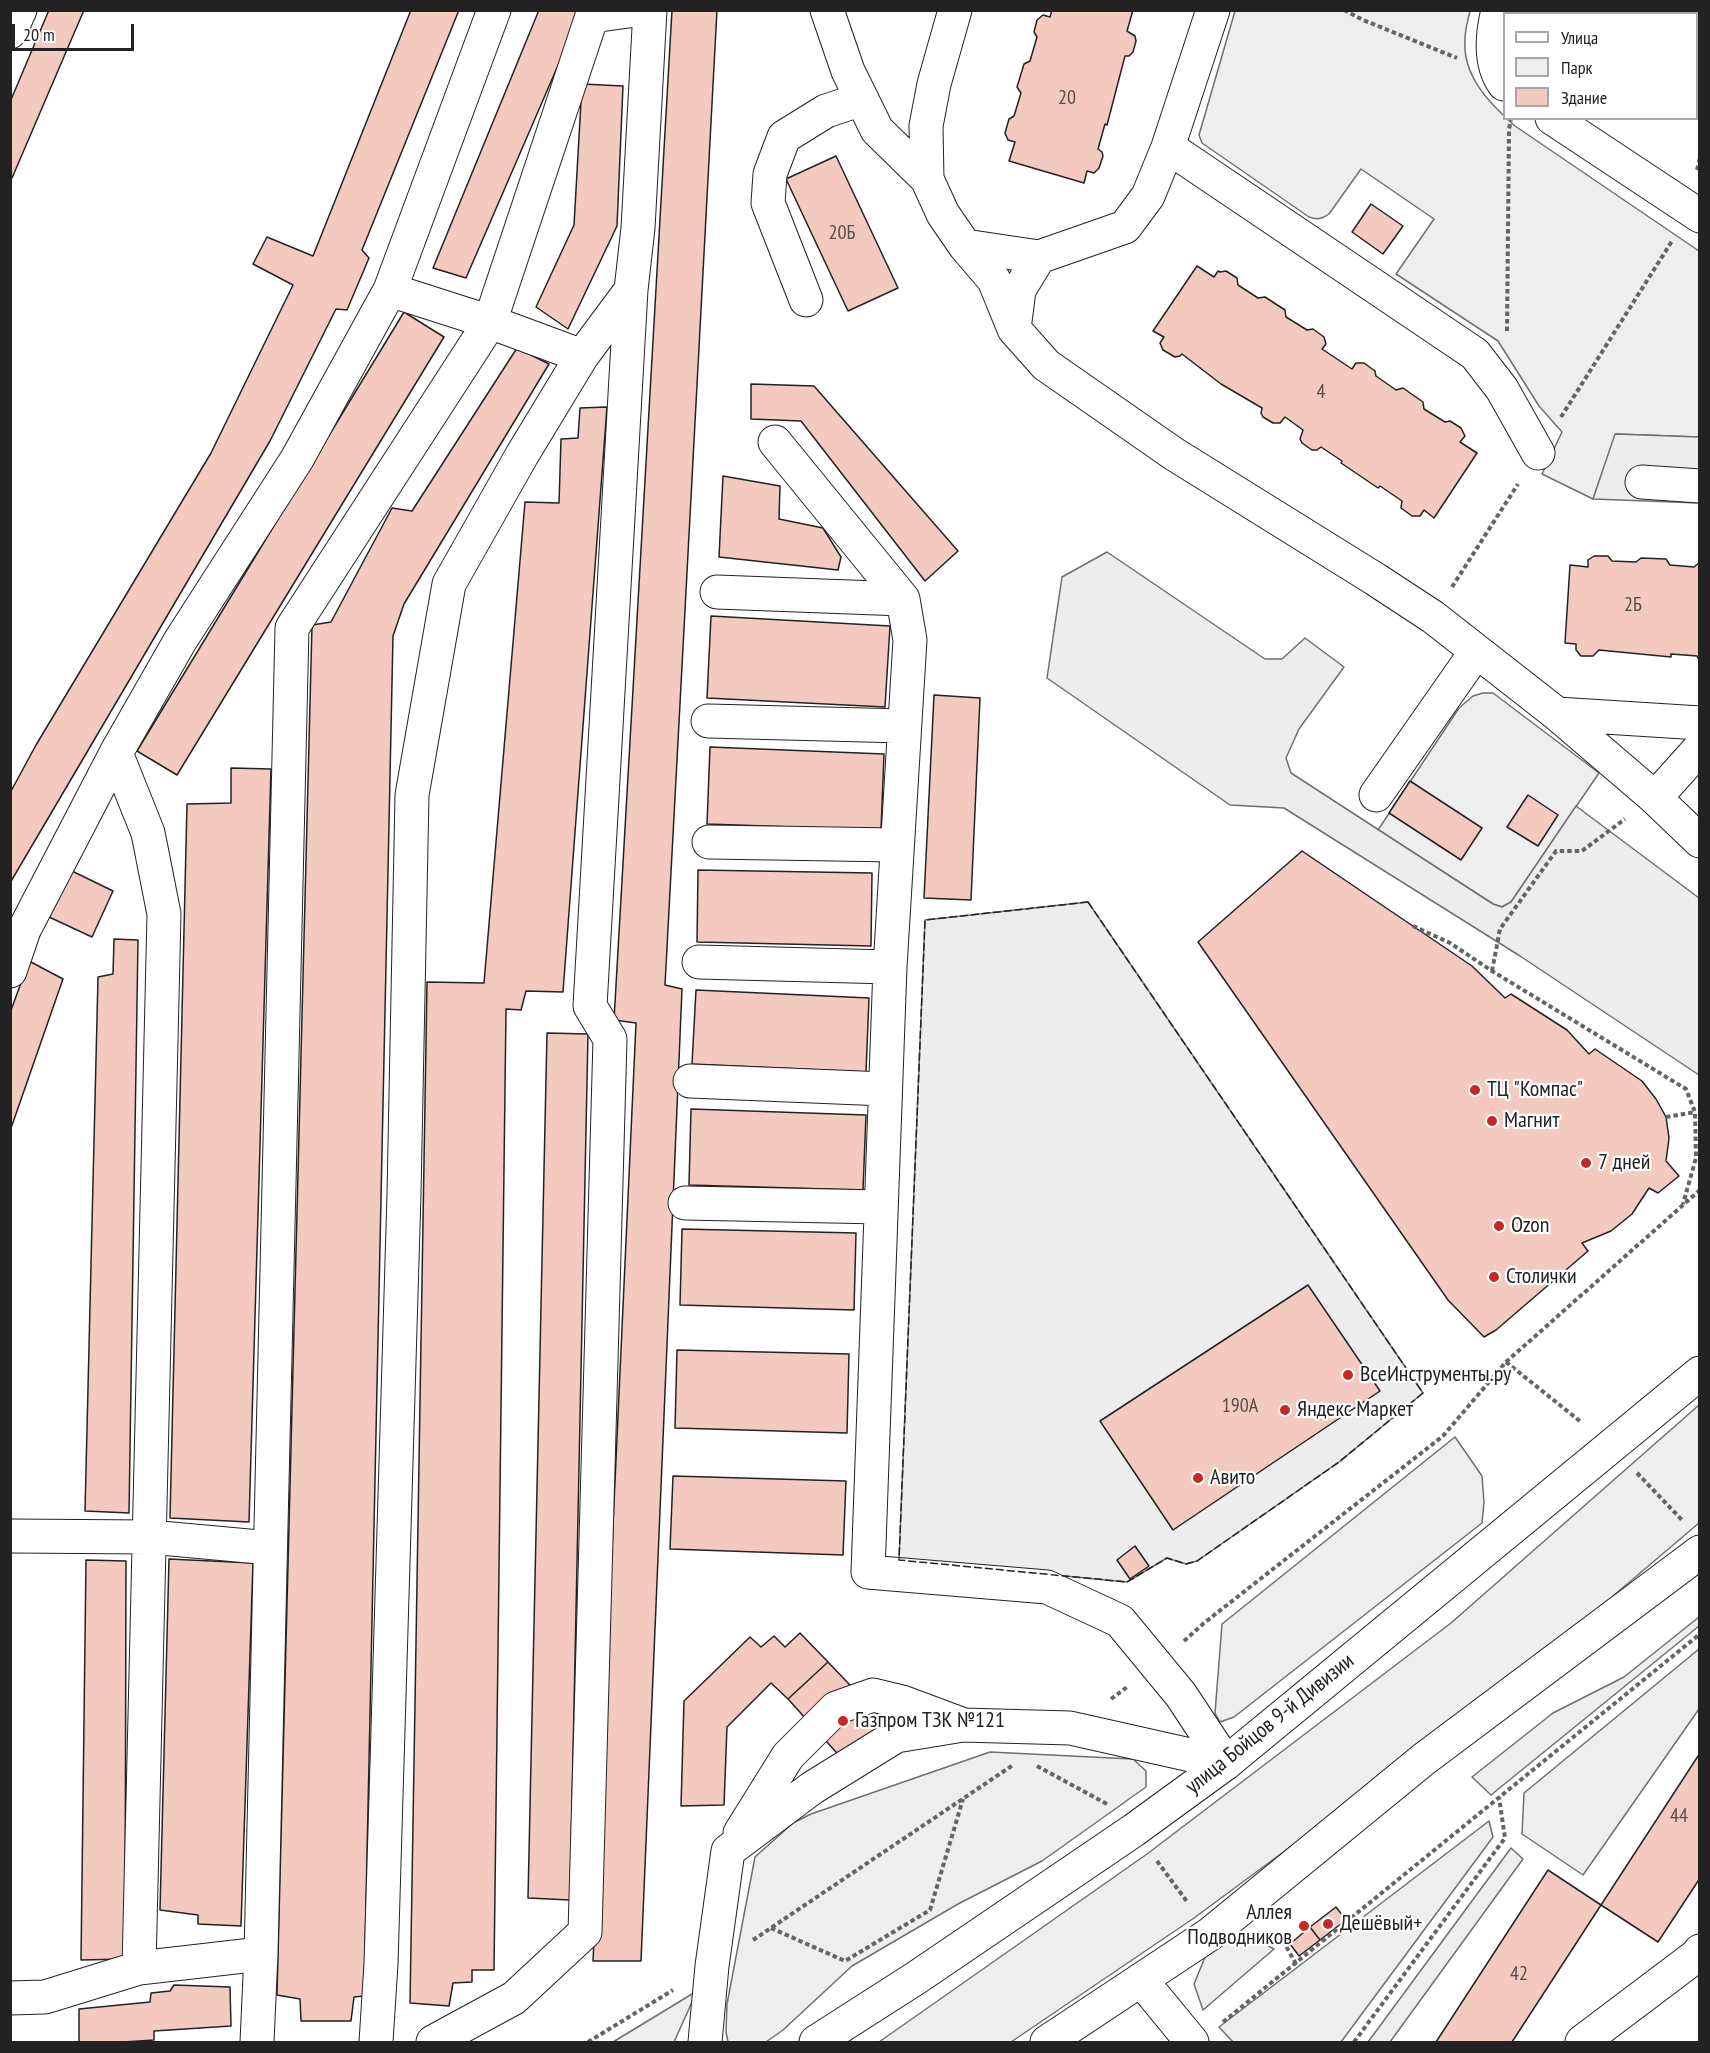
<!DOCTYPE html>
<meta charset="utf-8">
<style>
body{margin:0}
#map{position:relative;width:1710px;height:2053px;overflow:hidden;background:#fff;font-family:"PT Sans Narrow",sans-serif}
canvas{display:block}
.frame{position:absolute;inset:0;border:12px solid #222;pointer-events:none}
.legend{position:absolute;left:1503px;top:12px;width:195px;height:108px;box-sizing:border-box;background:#fff;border:2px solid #a7a7a7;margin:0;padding:8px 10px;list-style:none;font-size:18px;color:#222}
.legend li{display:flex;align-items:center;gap:12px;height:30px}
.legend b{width:30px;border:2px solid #a7a7a7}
.scale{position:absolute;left:12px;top:24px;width:122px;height:27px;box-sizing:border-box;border:3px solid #222;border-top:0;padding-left:8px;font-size:18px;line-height:21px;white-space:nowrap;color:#222;-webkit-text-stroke:4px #fff;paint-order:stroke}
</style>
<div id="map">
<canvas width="1710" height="2053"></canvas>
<div class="frame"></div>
<ul class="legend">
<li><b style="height:8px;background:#fff"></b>Улица</li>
<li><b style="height:16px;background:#eee"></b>Парк</li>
<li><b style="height:16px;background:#f3c9c0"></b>Здание</li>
</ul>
<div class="scale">20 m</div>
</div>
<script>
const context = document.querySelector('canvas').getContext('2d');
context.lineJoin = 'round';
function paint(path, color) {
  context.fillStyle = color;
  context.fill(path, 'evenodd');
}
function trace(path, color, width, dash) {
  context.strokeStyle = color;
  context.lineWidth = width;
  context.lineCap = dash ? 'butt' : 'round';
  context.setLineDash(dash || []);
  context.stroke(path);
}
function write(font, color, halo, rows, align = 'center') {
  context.font = font + ' "PT Sans Narrow",sans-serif';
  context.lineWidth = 4.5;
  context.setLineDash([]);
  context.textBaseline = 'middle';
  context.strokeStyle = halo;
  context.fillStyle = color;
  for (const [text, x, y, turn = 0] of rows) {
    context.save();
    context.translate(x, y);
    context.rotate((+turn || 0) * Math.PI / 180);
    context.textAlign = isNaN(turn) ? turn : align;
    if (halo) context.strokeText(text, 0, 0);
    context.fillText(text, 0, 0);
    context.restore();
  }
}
const green = new Path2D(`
 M1235,11H1470C1468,20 1465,29 1465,39C1462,76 1490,104 1515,126L1699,251V437L1616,434L1593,499L1542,474L1562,432L1539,406L1498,341L1396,274L1434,219L1361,169L1329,214C1322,219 1317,220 1309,217L1202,143L1199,135Z
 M1483,693H1493L1599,773L1511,902L1502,907L1493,904L1378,830L1459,708L1473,696Z
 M1699,1405V1523L1500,1692L1194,1918L1011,2042H879L1147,1854L1451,1623Z
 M1455,1437L1482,1476L1484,1502L1482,1523L1234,1717L1220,1722L1215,1713L1222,1624Z
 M1699,1617V1626L1491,1795L1472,1777L1553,1713L1624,1677Z
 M1699,1649V1709L1583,1875L1522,1834L1524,1793Z
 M990,1752L1133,1759L1146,1771V1787L1042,1861L958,1904L852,1966L783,2030L766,2042H728L726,2032L727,2004L755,1857L793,1823L811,1814Z
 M1489,1821L1493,1837L1341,2042H1233L1219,2027Z
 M1511,1848L1523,1859L1390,2042H1368Z
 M1247,1934L1274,1949L1203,2010L1194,1984L1208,1950Z
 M697,1991L674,2042H613Z`);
paint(green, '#eee');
trace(green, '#6f6f6f', 1.5);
const parking = new Path2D(`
 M1615,434L1699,437V503L1593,499Z
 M1107,552L1265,659H1282L1305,638L1344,667L1299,729L1286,758L1291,773L1493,904L1502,907L1511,902L1576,806L1699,898V1075L1520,956L1284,808L1230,805L1047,678L1062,577Z
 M1088,902L1423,1393L1339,1462L1197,1561L1186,1564L1167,1558L1127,1582L899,1560L925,920Z`);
paint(parking, '#ededed');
trace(parking, '#6f6f6f', 1.5);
const building = new Path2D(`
 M49,10H84L12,178L10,177V102Z
 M411,10H459L362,250L369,258L347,310L336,309L270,441L10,883V793L36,745L211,453L293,285L253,264L267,237L313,256Z
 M539,10H582L466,278L433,268Z
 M672,10H717L665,985L682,989L641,1961H593L636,1023L614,1020Z
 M1052,10H1133L1127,31L1135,36L1136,41L1133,52L1129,56H1125L1107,125L1105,124L1098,149L1102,152L1103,156L1099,168L1094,173L1087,171L1084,183L1009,161L1015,142L1008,140L1005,133L1009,119L1014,116L1021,93L1017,87L1024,64L1030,61L1037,37L1034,32L1037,20L1043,15L1050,17Z
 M1567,10H1668L1669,12L1569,14Z
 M582,84L623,86L617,226L568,329L536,307L574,225Z
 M836,156L898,288L848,311L786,179Z
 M1371,204L1403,226L1383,254L1352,232Z
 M1197,266L1214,277L1218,271L1220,272L1226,271L1237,278L1238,285L1258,298L1265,297L1285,310L1286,317L1307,330L1313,329L1324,337L1326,344L1322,349L1352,369L1356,363H1364L1375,371L1376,376L1396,390L1403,388L1423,402L1424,409L1445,422L1450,421L1461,428L1465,436L1460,442L1477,453L1434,518L1424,510L1420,516H1412L1401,508L1402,501L1380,486L1378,488L1341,463L1342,461L1321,447L1317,450H1312L1302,443L1300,439L1303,430L1285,417L1280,423H1273L1263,417L1261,413L1262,408L1221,384L1182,354L1180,356L1175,357L1163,350L1160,343L1164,337L1153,331Z
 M404,312L444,337L177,775L137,751Z
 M517,348L549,364L404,604L393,636L364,1996L354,1997L351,2021H301L300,1999L277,1995L312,625L331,622L392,508L412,511Z
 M751,384L814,386L958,551L925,581L801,421L751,419Z
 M607,407L563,992L526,991L521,1010L506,1009L494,1970H472V1982L453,1983L449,2006L410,2003L427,982L484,983L525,502L559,503L561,439L578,438L580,408Z
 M723,476L780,486L779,519L823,528L841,557L838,570L719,557Z
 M1594,556H1608L1612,561L1636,562L1641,558L1666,559L1670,565L1694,567L1700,562V662L1697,656L1671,654V657L1599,650L1593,656H1581L1576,650V644L1565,643L1570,565L1588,567V560Z
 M711,616L890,626L885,707L707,698Z
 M934,695L980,698L971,900L924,898Z
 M710,747L884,754L881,830L707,824Z
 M231,768L271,769L249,1522L170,1518L187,804L231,803Z
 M1410,781L1482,828L1461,860L1389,813Z
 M1528,795L1558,815L1538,846L1507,827Z
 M1302,851L1472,966L1505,998L1511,994L1567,1030L1589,1054L1595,1049L1642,1081L1656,1099L1666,1117L1669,1138L1666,1161L1679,1176L1658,1193L1649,1188L1632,1214L1611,1231L1582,1243L1588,1251L1496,1330L1484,1337L1448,1300L1198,942Z
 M698,870L872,873L871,946L697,942Z
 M72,871L113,891L92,937L49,917Z
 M114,939L138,940L129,1513L85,1511L98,977L113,974Z
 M29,961L63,979L10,1131V1013Z
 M696,990L869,998L866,1072L692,1064Z
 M547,1033L588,1034L570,1900L528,1898Z
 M691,1109L866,1115L863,1190L689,1185Z
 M682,1229L856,1233L854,1310L680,1305Z
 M1308,1285L1380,1391L1173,1530L1100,1421Z
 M677,1350L849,1354L847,1433L675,1428Z
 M673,1476L846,1481L843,1555L670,1549Z
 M1135,1546L1149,1566L1130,1579L1117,1560Z
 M169,1559L253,1563L241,1926L198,1924V1915L160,1910Z
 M86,1560L126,1561L125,1959L81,1960Z
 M800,1633L828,1662L788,1699L771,1683L727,1727L724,1805L681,1806L684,1701L750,1637L761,1647L774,1636L785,1647Z
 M828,1662L887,1724L845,1762L788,1699Z
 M1700,1753V1878L1658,1942L1601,1905Z
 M1548,1870L1601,1905L1512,2042H1436Z
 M1336,1907L1346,1920L1320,1940L1310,1927Z
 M1310,1927L1320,1940L1299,1956L1290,1944Z
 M174,1985L230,1987L231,2026L154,2031V2040L123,2042H79V2009L150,2002L151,1993L170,1991Z`);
paint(building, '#f3c9c0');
trace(building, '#222', 1.5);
const minor = new Path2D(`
 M827,10L848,71L877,130L927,179
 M955,10L934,84L926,126L927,179L943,214L965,246L994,280L1014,329L1046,365L1174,454L1375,579L1433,617L1557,714L1655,798L1700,841
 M1498,10C1492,34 1489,63 1504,84
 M10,32L20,10
 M1552,118L1700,216
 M1168,147L1475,354L1502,389L1538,453
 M965,246L1039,257
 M390,290L490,322L582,356
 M806,300L768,203L770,174L784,137L826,111L862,99
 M1014,329L1019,290L1039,257L1125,227L1148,196L1168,147L1213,10
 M775,442L903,599L910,640L890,967L868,1572L1047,1587L1120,1621L1181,1695L1226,1763
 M1642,482L1700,486
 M717,592L903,599
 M1557,714L1700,723
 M708,721L904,726
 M1376,795L1476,652
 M1655,798L1700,748
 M709,842L896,845
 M699,962L890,967
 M10,971L24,930L116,753
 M690,1081L885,1089
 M685,1203L881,1207
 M10,1536L150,1537L270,1548
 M740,1833L788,1756L836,1708L873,1695L902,1702L961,1724
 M139,1968L164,914L148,833L116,753L180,641L297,459L390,290L494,10
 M1141,1980L1192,2042
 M10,1998L45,1997L139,1968L261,1954
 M257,2042L261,1954L292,628L490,322L592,16L636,10
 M376,2042L381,1964L404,1194L412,795L449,584L522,455L582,356L631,290L638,228L650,10
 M433,2042L514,1998L585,1932L610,1039L590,1006L631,290
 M705,2042L712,1966L728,1851L812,1788L896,1736L963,1725L1070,1728L1226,1763
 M1582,2042L1696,1956L1700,1951`);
const major = new Path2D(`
 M816,2042L916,1978L1134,1830L1226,1763L1700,1373
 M1047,2042L1210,1934L1424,1759L1700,1552`);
trace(minor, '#222', 35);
trace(major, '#222', 35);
trace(new Path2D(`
 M1344,10L1363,20L1457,58
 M1697,170L1700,158
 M1507,331L1509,129L1511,120
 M1561,417L1672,241
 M1452,587L1518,484
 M1413,926L1450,943L1492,971L1686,1089L1695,1112L1696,1158L1683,1204
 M1492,971L1500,929L1556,851H1582L1625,819
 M1666,1117L1695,1112
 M1506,1362L1581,1422
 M1637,1473L1682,1520
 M1184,1641L1204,1623L1443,1436L1506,1362L1700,1190
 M1111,1699L1127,1687
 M1037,1766L1107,1804
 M1157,1861L1188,1903
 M771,1928L845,1961L930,1910L963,1799
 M753,1940L1013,1765
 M1263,1942L1281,1937L1296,1964
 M1223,2022L1700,1634
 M588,2042L673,1990
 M1354,2042L1505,1838L1499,1797`), '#646464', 4, [4.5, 3]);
trace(minor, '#fff', 33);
trace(major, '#fff', 33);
trace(new Path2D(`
 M1088,902L1423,1393L1339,1462L1197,1561L1186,1564L1167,1558L1127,1582L899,1560L925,920Z`), '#222', 1.5, [8, 3]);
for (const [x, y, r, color] of [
 [1475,1090,6,"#c62828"],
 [1492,1121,6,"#c62828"],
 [1586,1163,6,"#c62828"],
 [1499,1226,6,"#c62828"],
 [1494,1277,6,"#c62828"],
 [1348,1375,6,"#c62828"],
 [1285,1410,6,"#c62828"],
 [1198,1478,6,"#c62828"],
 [843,1721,6,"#c62828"],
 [1328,1924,6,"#c62828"],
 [1304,1926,6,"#c62828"]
]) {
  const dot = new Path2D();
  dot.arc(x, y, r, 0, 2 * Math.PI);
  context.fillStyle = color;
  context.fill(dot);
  trace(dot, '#fff', 2);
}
write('20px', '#564c4a', null, [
 ["20",1067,98],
 ["20Б",842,233],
 ["4",1321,392],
 ["2Б",1633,605],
 ["190А",1240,1406],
 ["44",1679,1816],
 ["42",1519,1974]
]);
write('22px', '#222', '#fff', [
 ["ТЦ \"Компас\"",1487,1090],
 ["Магнит",1504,1121],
 ["7 дней",1598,1163],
 ["Ozon",1511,1226],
 ["Столички",1506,1277],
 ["ВсеИнструменты.ру",1360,1375],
 ["Яндекс Маркет",1297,1410],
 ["Авито",1210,1478],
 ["Газпром ТЗК №121",855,1721],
 ["Аллея",1292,1913,"right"],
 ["Подводников",1292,1938,"right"],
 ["Дешёвый+",1340,1924]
], 'left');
write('22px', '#222', '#fff', [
 ["улица Бойцов 9-й Дивизии",1270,1724,-39]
]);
</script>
